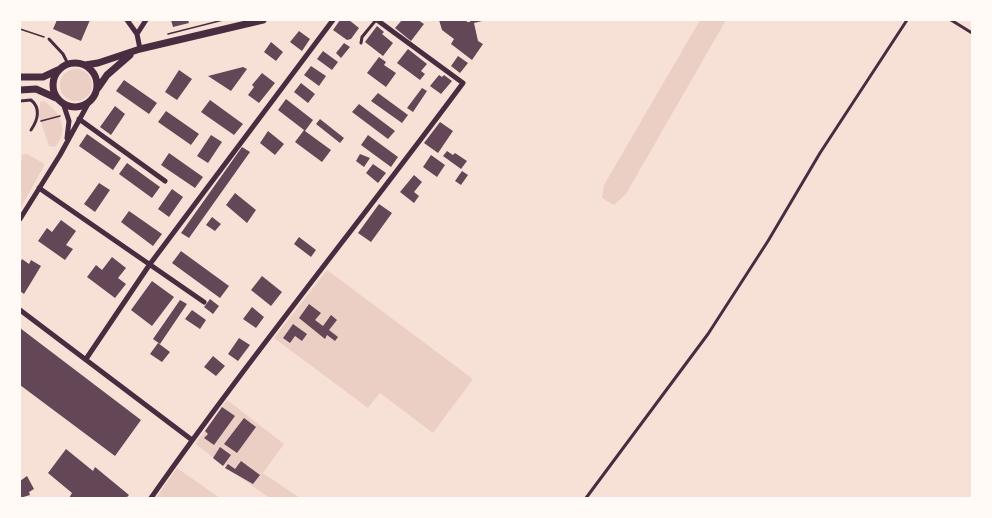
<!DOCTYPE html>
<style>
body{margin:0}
#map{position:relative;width:992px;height:518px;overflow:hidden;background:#f7e1d7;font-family:Barlow,sans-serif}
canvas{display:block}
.frame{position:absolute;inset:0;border:21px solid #fffaf5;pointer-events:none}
</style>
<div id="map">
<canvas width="992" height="518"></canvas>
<div class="frame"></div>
</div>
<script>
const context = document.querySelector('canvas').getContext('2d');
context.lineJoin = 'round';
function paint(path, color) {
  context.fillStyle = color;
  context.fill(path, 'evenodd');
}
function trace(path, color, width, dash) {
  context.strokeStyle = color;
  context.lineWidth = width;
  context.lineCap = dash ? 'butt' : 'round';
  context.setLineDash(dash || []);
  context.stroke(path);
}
paint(new Path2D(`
 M700,20H726L626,194L614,205L602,198L604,185Z
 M60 85a16 16 0 1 1 32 0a16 16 0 1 1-32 0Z
 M44,101C60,112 70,130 55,147L49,146L39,116L40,102Z
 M27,154L43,163L44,166L20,209V197L22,196L20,186V161L22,160L21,155Z
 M327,270L473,379L433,433L380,393L368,408L274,338Z
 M227,400L284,444L263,473L300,498H269L195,444Z
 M177,468L220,498H156Z`), '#ebcfc5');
paint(new Path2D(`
 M57,20H90L81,41L53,29Z
 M171,20H188L189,23L173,27Z
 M340,20H349L359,28L351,39L347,40L333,30Z
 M402,20H418L424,24L411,41L395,28Z
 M439,20H466L467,22H470V20H486L474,23L478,41L483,44L472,60L451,44L454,39L442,30Z
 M377,26L384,32L382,34L393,43L383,56L365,42Z
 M299,31L310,39L302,51L290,42Z
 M271,42L283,52L276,61L264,52Z
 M344,43L350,47L341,58L336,53Z
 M408,49L427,64L421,71L425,74L420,80L397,63Z
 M323,51L338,62L332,70L317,59Z
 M458,56L468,63L460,73L451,66Z
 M379,57L386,62L384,65L396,73L386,87L367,73Z
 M311,66L326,76L319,86L304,75Z
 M243,67L247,69L231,91L208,76Z
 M179,70L192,79L177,100L165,92Z
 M262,73L275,83L259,103L248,95L254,87L252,85Z
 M439,75L442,77L444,75L452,81L441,94L430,86Z
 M124,80L157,103L149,114L116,91Z
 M301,83L315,94L308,103L294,92Z
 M422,88L427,91L413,112L407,108Z
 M378,93L408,115L402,123L371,101Z
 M286,99L313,120L305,131L331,150L322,162L295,142L304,130L278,110Z
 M210,100L243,124L234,135L201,112Z
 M359,104L395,131L388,139L352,112Z
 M115,106L125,114L111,135L100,127Z
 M166,111L199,134L191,145L158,122Z
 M320,119L344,138L340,143L316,124Z
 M440,122L453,131L438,153L424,143Z
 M268,131L284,144L275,155L260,143Z
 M87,134L121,158L113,170L79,146Z
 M211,135L222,142L208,163L197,156Z
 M368,135L398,157L391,167L361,145Z
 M242,147L250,152L189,238L181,233Z
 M447,151L453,155L455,153L467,161L461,169L443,156Z
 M169,153L203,177L195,188L161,165Z
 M360,154L370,158L364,167L356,161Z
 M431,155L445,165L437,177L423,167Z
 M127,163L160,187L152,198L119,174Z
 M373,164L386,173L378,183L366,173Z
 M462,171L468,175L461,185L455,181Z
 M414,175L422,182L414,192L419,196L414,203L400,192Z
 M99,183L110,190L95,212L84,204Z
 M172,189L183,197L169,217L158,209Z
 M235,193L256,210L247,223L226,205Z
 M379,204L392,213L371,242L358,233Z
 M129,211L162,234L153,246L121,222Z
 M212,217L221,224L215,231L206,225Z
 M61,220L76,231L66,245L73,249L65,260L38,241L47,228L52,232Z
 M299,237L316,250L311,257L294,244Z
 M181,251L229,286L220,298L172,263Z
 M112,257L126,268L118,278L126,284L115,298L87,277L96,265L102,270Z
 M22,259L29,264L31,260L41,266L24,294L20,291V263Z
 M262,276L282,292L271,306L251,290Z
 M152,281L174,297L152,326L131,310Z
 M210,299L219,306L213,314L204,307Z
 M180,300L187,304L160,344L153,339Z
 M309,304L321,313L315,320L323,326L331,315L337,320L329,330L338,337L335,341L327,335L325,339L299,318Z
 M252,307L264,317L256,328L243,319Z
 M192,310L206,320L200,329L185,319Z
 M293,324L307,334L302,341L295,336L290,343L283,338Z
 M20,328L141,420L115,456L20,385Z
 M239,338L250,345L238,361L228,354Z
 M158,343L170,352L162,362L150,354Z
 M213,356L225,366L216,376L204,367Z
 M222,407L235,416L214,445L204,438L208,434L205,431Z
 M244,418L256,427L237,453L224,444Z
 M220,447L231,455L223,466L213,458Z
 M66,449L93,471L95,467L129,495L126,498H69L72,493L48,473Z
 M241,461L260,475L253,484L225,468L228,464L235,469Z
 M27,476L34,489L29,492L30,495L20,498V481Z`), '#644757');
trace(new Path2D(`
 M20,29L44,37
 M168,34L223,20
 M41,121L60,116`), '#4a2c40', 1.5);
trace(new Path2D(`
 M951,20L972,33
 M49,39L63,54L68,64
 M361,43L362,37L376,20
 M20,101L31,100C41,108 38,120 31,130
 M586,498L708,334L768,241L820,153L907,20`), '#4a2c40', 3);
trace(new Path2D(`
 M127,20L137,34L140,49
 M137,34L146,20
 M63,103L69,121L67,138
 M79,119L165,181
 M39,188L204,302
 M20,219L60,155L89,102
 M20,310L192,440
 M86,359L150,264L333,20
 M151,498C250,357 360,222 463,83L377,20`), '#4a2c40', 5);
trace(new Path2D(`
 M53 85a22 22 0 1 1 44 0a22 22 0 1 1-44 0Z
 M85,65L98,63L140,49L263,20
 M20,77H43L58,70
 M98,88L107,75L130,55
 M20,90L36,89L56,98`), '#4a2c40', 7);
</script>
